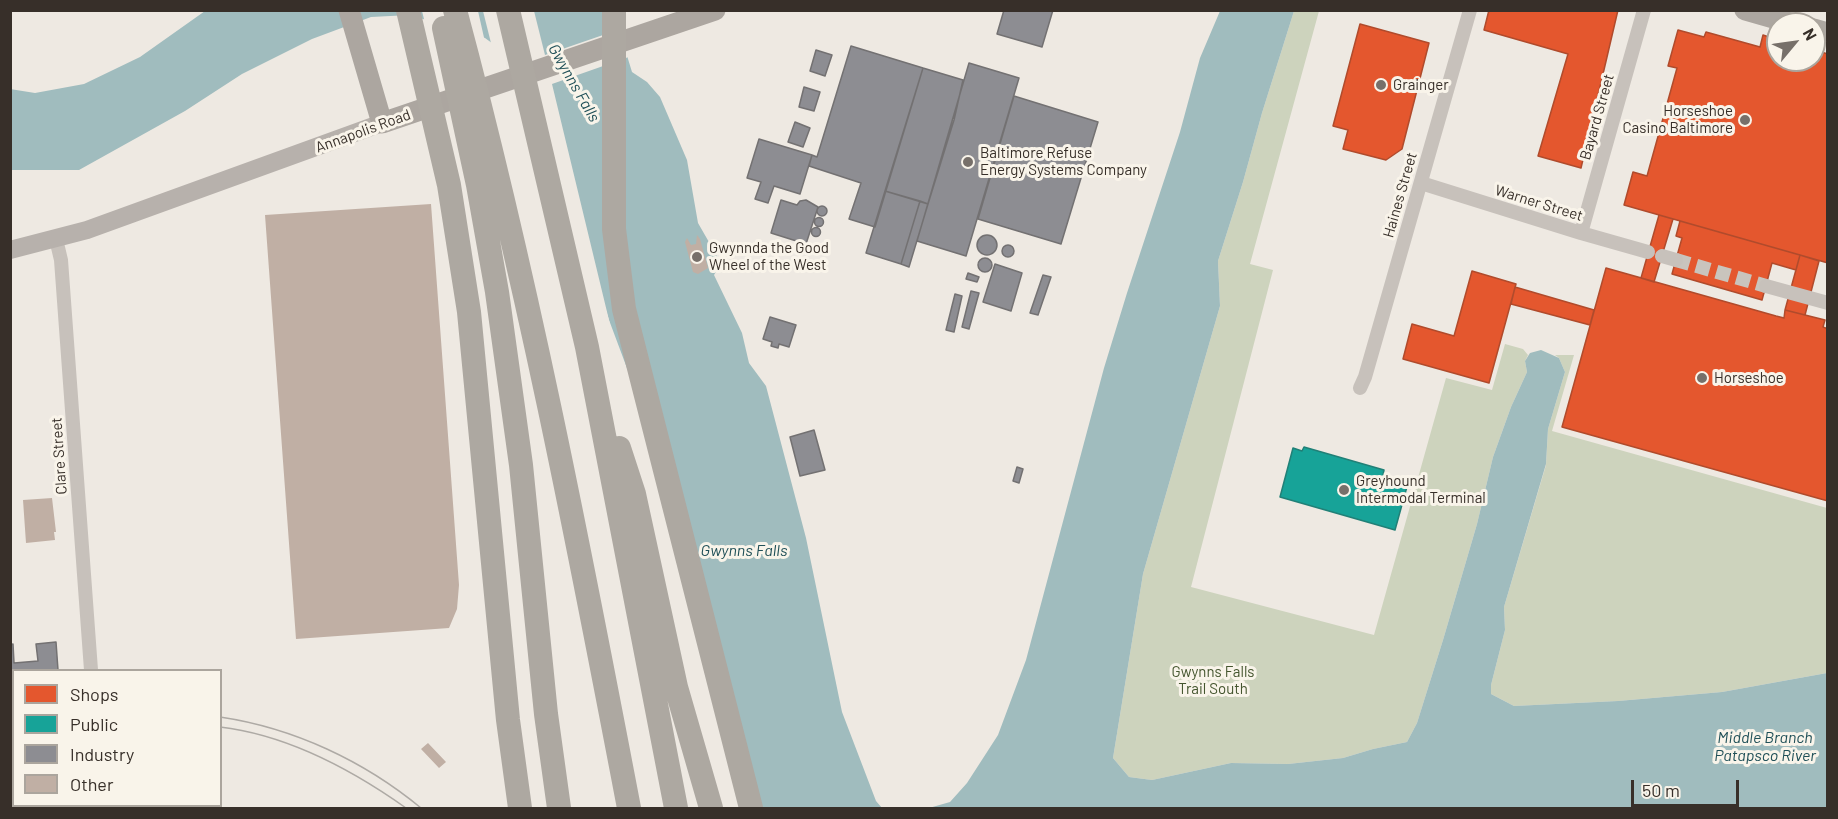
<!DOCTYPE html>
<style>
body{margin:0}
#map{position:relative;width:1838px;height:819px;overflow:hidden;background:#eee9e2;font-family:Barlow,sans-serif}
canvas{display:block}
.frame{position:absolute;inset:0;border:12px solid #372f29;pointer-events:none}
.legend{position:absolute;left:12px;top:669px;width:210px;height:138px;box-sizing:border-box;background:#f9f4ea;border:2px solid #aba59d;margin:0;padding:8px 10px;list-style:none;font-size:18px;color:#372f29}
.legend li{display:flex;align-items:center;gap:12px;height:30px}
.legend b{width:30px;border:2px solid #aba59d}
.north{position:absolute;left:1766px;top:12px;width:60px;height:60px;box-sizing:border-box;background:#f9f4ea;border:2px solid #aba59d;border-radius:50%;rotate:61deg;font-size:16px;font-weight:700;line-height:24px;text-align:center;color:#372f29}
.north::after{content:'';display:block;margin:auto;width:21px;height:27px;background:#77706a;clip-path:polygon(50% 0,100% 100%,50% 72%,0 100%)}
.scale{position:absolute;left:1631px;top:780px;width:108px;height:27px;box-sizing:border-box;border:3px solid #372f29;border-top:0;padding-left:8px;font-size:18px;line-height:21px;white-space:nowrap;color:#372f29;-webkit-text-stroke:4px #f9f4ea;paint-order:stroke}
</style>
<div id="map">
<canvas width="1838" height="819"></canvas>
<div class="frame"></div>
<ul class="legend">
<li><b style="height:16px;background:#e4572e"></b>Shops</li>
<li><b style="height:16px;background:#17a398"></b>Public</li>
<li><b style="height:16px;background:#8d8d92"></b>Industry</li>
<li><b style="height:16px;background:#c0afa4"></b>Other</li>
</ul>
<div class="north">N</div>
<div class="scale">50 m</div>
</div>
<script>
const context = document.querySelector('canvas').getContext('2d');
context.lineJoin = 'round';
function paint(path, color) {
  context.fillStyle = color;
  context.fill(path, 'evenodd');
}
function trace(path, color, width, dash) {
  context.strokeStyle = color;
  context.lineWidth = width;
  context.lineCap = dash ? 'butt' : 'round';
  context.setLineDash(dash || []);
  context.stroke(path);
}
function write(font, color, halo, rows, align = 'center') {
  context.font = font + ' Barlow,sans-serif';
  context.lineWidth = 6;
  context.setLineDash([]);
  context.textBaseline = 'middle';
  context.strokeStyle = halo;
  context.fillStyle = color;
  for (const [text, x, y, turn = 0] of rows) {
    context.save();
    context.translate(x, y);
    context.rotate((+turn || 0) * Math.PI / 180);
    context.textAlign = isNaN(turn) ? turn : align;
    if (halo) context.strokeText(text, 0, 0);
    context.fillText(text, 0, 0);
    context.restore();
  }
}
paint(new Path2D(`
 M1294,11H1319L1250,264L1273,270L1191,587L1374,635L1446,378L1492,390L1505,344L1523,349L1528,355L1525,361L1527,372L1511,407L1493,457L1477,524L1443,640L1417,723L1407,742L1373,749L1343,758L1288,764L1231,763L1152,780L1129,777L1113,758L1143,574L1220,306L1218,261L1243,182L1262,113Z
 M1555,355H1574L1552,431L1827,508V673L1722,692L1618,701L1514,706L1491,694V685L1505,630L1504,607L1546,465L1548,429L1565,372L1559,358Z`), '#cdd3bd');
paint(new Path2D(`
 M205,11H608L617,23L632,72L647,82L660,97L687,160L698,223L721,263L714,275L742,333L749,363L766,386L806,538L842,712L876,801L882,808H741L643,411L609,320L564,174L511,57L485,38L410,15L371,17L312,39L242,74L185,111L79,170H11L10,89L35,93L84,84L140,57Z
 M1220,11H1294L1262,113L1243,182L1218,261L1220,306L1143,574L1113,758L1129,777L1152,780L1231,763L1288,764L1343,758L1373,749L1407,742L1417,723L1443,640L1477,524L1493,457L1511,407L1527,372L1525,361L1530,353L1541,350L1559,358L1565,372L1548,429L1546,464L1504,607L1505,630L1491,685V694L1514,706L1618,701L1722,692L1827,673V808H929L950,802L967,783L998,735L1026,660L1104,368L1127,293L1180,132L1200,58Z`), '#a0bcbe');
paint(new Path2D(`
 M422,11H478L485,42L425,23Z
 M483,11H534L545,55L606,34L620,22L630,56L624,59L623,190L630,365L606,65L552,84L615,345L561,175L509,59L492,47Z`), '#eee9e2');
const shops = new Path2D(`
 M1489,10H1618L1581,168L1538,156L1568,54L1484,30Z
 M1360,24L1429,43L1402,149L1386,160L1343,149L1348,130L1333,126Z
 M1678,30L1704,37L1706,32L1760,47L1763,35L1778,40V60H1814V50L1828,54V263L1624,205L1633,172L1647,176L1677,68L1668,66Z
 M1659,215L1673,219L1654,282L1641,278Z
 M1680,221L1800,255L1796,270L1772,263L1762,300L1672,274L1682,238L1676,236Z
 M1800,255L1819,261L1805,315L1785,310Z
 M1606,268L1776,316L1784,318L1785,310L1825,320L1823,327L1828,329V501L1562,427Z
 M1472,271L1516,284L1489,383L1403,359L1412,324L1454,336Z
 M1515,287L1594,310L1590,325L1511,304Z`);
paint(shops, '#e4572e');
trace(shops, '#b04b2c', 1.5);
const public = new Path2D(`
 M1304,447L1384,470L1383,475L1408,483L1395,530L1280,497L1293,448L1302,451Z`);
paint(public, '#17a398');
trace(public, '#218077', 1.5);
const industry = new Path2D(`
 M1004,10H1053L1042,47L997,34Z
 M851,46L923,68L875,227L849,219L861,183L809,166L812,155L817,157Z
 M816,50L832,55L825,76L810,71Z
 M969,63L1019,78L966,256L917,241Z
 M923,68L963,80L954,120L928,204L885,191Z
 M804,87L820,92L814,111L799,107Z
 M1014,96L1098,122L1061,244L978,219Z
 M795,122L810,128L803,147L788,142Z
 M759,139L812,155L800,194L774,186L768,203L755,199L761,182L747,178Z
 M885,191L920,201L901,264L866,253Z
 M781,200L797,205L800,201L806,200L818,207L806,244L771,233Z
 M920,201L928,204L909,267L901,264Z
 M817 211a5 5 0 1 1 10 0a5 5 0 1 1-10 0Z
 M814.5 222a4.5 4.5 0 1 1 9 0a4.5 4.5 0 1 1-9 0Z
 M811.5 232a4.5 4.5 0 1 1 9 0a4.5 4.5 0 1 1-9 0Z
 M977 245a10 10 0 1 1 20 0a10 10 0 1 1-20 0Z
 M1002 251a6 6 0 1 1 12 0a6 6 0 1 1-12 0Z
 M978 265a7 7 0 1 1 14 0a7 7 0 1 1-14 0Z
 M995,264L1022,273L1011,311L983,302Z
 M968,273L979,277L977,282L966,279Z
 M1043,275L1051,277L1038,315L1030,313Z
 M971,291L979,293L969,329L962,327Z
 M955,294L962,296L954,332L946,330Z
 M770,317L796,325L789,347L779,344L778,348L771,346L772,342L763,339Z
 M814,430L825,470L800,476L790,437Z
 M1017,467L1023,469L1019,483L1013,481Z
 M56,642L58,670H14V697H10V645L13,644L14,663L38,661L36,644Z`);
paint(industry, '#8d8d92');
trace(industry, '#737172', 1.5);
paint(new Path2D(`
 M431,204L459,585L457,609L449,628L296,639L265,215Z
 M697,235L700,239L708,268L698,274L693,272L685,242L687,238L691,245L696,244Z
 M52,498L56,532H54L55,540L26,543L23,500Z
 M428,743L446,762L439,768L421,749Z`), '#c0afa4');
trace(new Path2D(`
 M1676,260L1766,286`), '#c9c4bd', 14, [14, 7]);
trace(new Path2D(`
 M1421,183L1581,233L1648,252
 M1581,233L1644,10
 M56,239L61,260L91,670
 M1662,256L1676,260
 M1766,286L1828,303
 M1360,388L1365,377L1470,10
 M10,745H14`), '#c7c1bb', 14);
trace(new Path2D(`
 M10,250L87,230L382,123`), '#b7b1ac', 18);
trace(new Path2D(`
 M349,10L382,123L715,10
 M1745,10L1794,24
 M1814,29L1828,33`), '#aca6a0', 21);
trace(new Path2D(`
 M408,10L449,185L469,312L508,720L520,808
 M455,10C526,274 578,541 629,808
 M508,10L587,347L676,808
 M614,10V229L624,309L751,808
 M444,28L478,185L497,292L521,465L546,714L559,808
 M619,448L634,494L676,687L711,808`), '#ada8a1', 24);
trace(new Path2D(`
 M220,717C294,728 364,761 421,808
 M10,721L14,720
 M220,727C288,735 351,769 406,808
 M10,730H14`), '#aeaaa5', 1.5);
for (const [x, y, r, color] of [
 [1381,85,6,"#77706a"],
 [1745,120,6,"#77706a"],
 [968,162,6,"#77706a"],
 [697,257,6,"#77706a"],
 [1702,378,6,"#77706a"],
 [1344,490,6,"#77706a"]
]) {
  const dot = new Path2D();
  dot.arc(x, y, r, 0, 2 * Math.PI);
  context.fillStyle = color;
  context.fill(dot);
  trace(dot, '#f9f4ea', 2);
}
write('15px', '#372f29', '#f9f4ea', [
 ["Grainger",1393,85],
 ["Horseshoe",1733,111,"right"],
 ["Casino Baltimore",1733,128,"right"],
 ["Baltimore Refuse",980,153],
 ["Energy Systems Company",980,170],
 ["Gwynnda the Good",709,248],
 ["Wheel of the West",709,265],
 ["Horseshoe",1714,378],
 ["Greyhound",1356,481],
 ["Intermodal Terminal",1356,498]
], 'left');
write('15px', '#372f29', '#f9f4ea', [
 ["Bayard Street",1597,117,-74],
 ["Annapolis Road",363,131,-20],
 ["Haines Street",1400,195,-74],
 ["Warner Street",1539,203,17],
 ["Clare Street",59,456,-94]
]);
write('15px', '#44552e', '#f9f4ea', [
 ["Gwynns Falls",1213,672],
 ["Trail South",1213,689]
]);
write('italic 16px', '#205058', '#f9f4ea', [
 ["Gwynns Falls",574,83,60],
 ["Gwynns Falls",744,551],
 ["Middle Branch",1765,738],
 ["Patapsco River",1765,756]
]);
</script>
